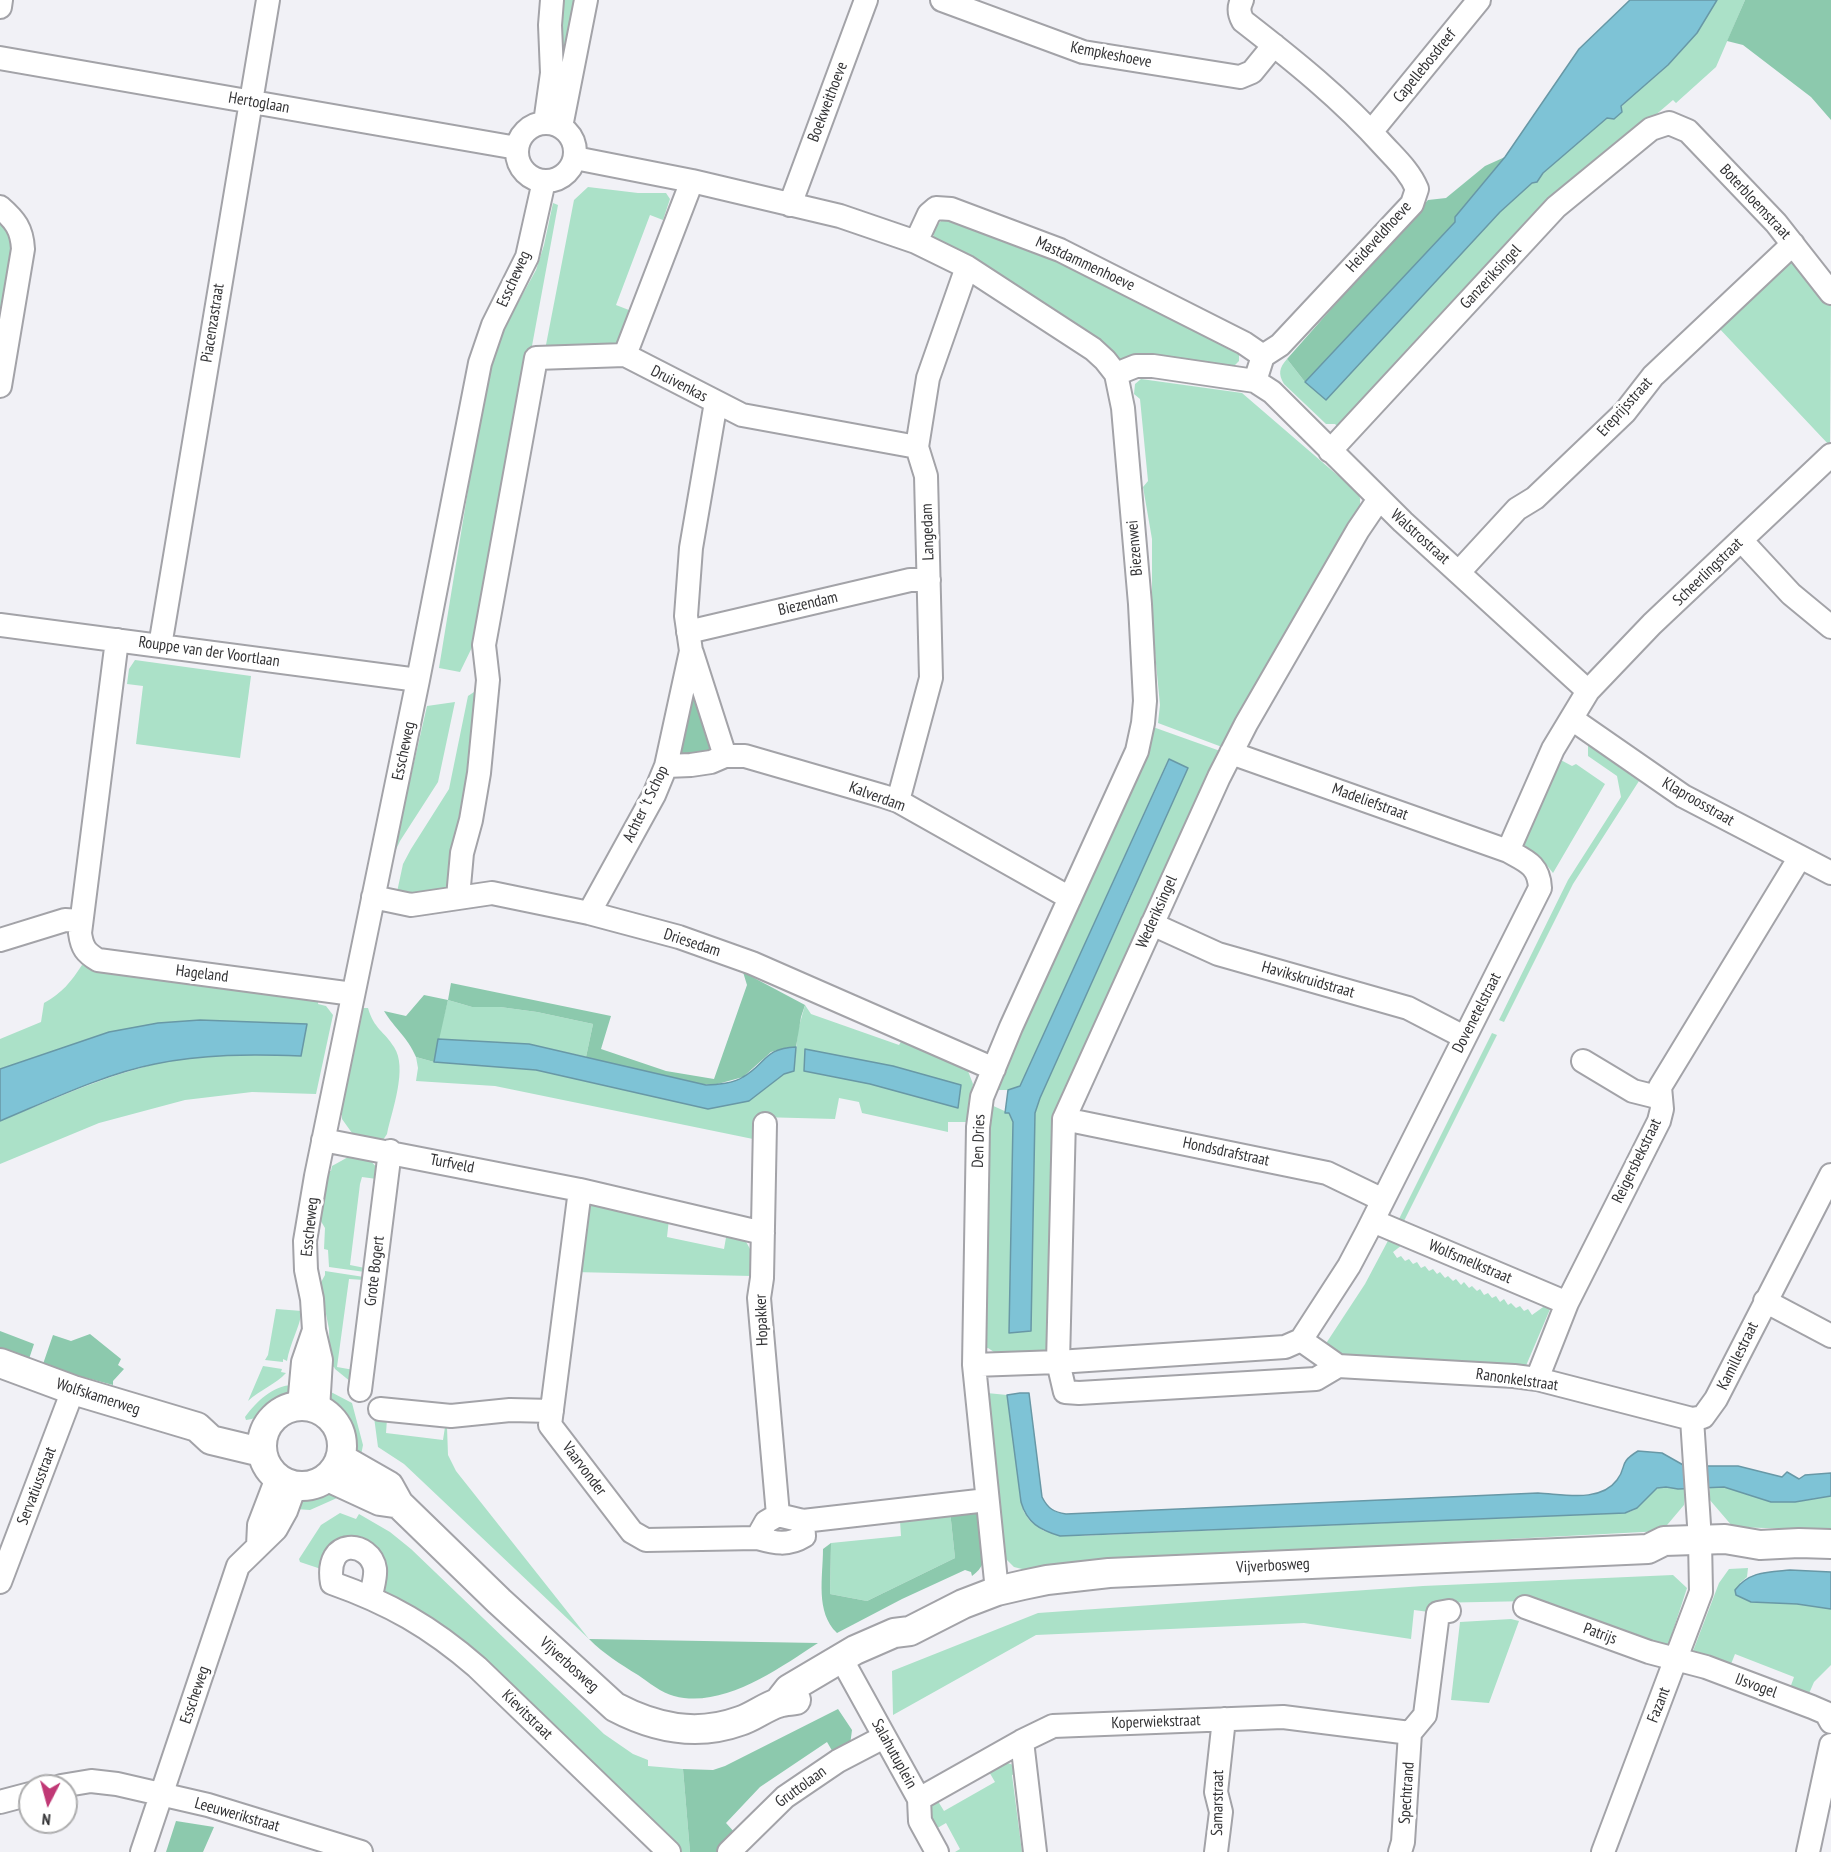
<!DOCTYPE html>
<style>
body{margin:0}
#map{position:relative;width:1831px;height:1852px;overflow:hidden;background:#f1f1f6;font-family:"PT Sans Narrow",sans-serif}
canvas{display:block}
.north{position:absolute;left:18px;top:1774px;width:60px;height:60px;box-sizing:border-box;background:#fff;border:2px solid #adadae;border-radius:50%;rotate:186deg;font-size:16px;font-weight:700;line-height:24px;text-align:center;color:#333335}
.north::after{content:'';display:block;margin:auto;width:21px;height:27px;background:#c03875;clip-path:polygon(50% 0,100% 100%,50% 72%,0 100%)}
</style>
<div id="map">
<canvas width="1831" height="1852"></canvas>
<div class="north">N</div>
</div>
<script>
const context = document.querySelector('canvas').getContext('2d');
context.lineJoin = 'round';
function paint(path, color) {
  context.fillStyle = color;
  context.fill(path, 'evenodd');
}
function trace(path, color, width, dash) {
  context.strokeStyle = color;
  context.lineWidth = width;
  context.lineCap = dash ? 'butt' : 'round';
  context.setLineDash(dash || []);
  context.stroke(path);
}
function write(font, color, halo, rows, align = 'center') {
  context.font = font + ' "PT Sans Narrow",sans-serif';
  context.lineWidth = 6;
  context.setLineDash([]);
  context.textBaseline = 'middle';
  context.strokeStyle = halo;
  context.fillStyle = color;
  for (const [text, x, y, turn = 0] of rows) {
    context.save();
    context.translate(x, y);
    context.rotate((+turn || 0) * Math.PI / 180);
    context.textAlign = isNaN(turn) ? turn : align;
    if (halo) context.strokeText(text, 0, 0);
    context.fillText(text, 0, 0);
    context.restore();
  }
}
paint(new Path2D(`
 M559,0H582L571,59L558,74Z
 M1717,0H1745L1716,67L1676,103L1673,100L1652,118L1339,428L1335,424H1326L1284,384C1278,374 1279,368 1287,359L1305,382L1326,400L1500,212L1532,183L1537,182L1542,174L1607,118L1611,119C1627,97 1650,83 1669,64C1689,44 1702,24 1717,0Z
 M588,187L638,193H666L670,199L663,220L650,215L616,305L634,312L618,347L545,350L574,200Z
 M553,203L558,205L479,633L460,672L439,668L477,435L491,367L502,332L536,270L544,245Z
 M944,218L1056,257L1239,353V361L1233,367L1121,360L1114,358L935,241L932,230Z
 M0,219L14,235L0,336Z
 M1792,261L1831,304L1830,446L1717,326L1785,262Z
 M1141,379L1242,393L1357,492L1360,498V507L1222,747L1158,723L1160,705L1152,622V539L1143,487L1148,481L1140,399L1134,394L1135,384Z
 M135,660L251,676L240,758L136,744L143,686L127,684L129,669Z
 M480,688L449,891L414,896L397,892L403,864L411,849L449,789L468,696Z
 M455,702L438,782L400,841L392,858L427,706Z
 M1153,727L1223,752L1061,1107L1051,1351L997,1354L988,1348L983,1349L989,1104L1009,1113L1013,1122L1009,1332L1031,1331L1035,1113L1040,1097L1134,890L1168,760L1020,1086L1013,1090H993Z
 M1588,745L1639,781L1573,884L1504,1022L1499,1020L1568,880L1621,797L1617,776L1588,756Z
 M1557,758L1572,766L1576,764L1605,784L1553,873L1545,863L1527,852L1523,841Z
 M82,965L319,998L318,1004L326,1006L333,1015L316,1094L252,1092L185,1100L99,1123L0,1164V1121C65,1095 129,1064 200,1056C234,1053 267,1056 301,1056L307,1024L158,1023L109,1032L0,1069V1039L41,1022L44,1003C62,993 71,982 82,965Z
 M448,1000L472,1007H500L537,1012L593,1024L586,1057L529,1044L438,1039Z
 M805,1005L811,1014L899,1045L902,1040L968,1071L973,1084L966,1122H948V1132L862,1113L859,1102L839,1098L835,1119L760,1117L753,1139L495,1086L416,1081L418,1068L416,1057L434,1062L536,1070L708,1109L749,1101L784,1074L794,1071L798,1030ZM805,1049L893,1066L961,1085L958,1107L870,1084L804,1071Z
 M361,1008H368C374,1029 384,1031 394,1047C408,1068 392,1110 387,1134L383,1140L352,1133L342,1119V1115L338,1114Z
 M1492,1033L1497,1035L1401,1227L1396,1225Z
 M350,1156L370,1160L378,1169L377,1179L362,1177L360,1184L350,1265L365,1268V1272L329,1267L328,1250L324,1249L325,1228L319,1218L325,1170L331,1171L332,1166Z
 M595,1202L669,1219L667,1237L724,1249L727,1232L744,1238L755,1258L752,1276L573,1272L588,1209Z
 M1391,1235L1406,1242L1393,1252L1397,1258L1401,1256L1405,1261L1409,1259L1413,1264L1417,1262L1421,1268L1425,1266L1429,1271L1433,1269L1437,1274L1440,1272L1445,1278L1448,1276L1453,1281L1456,1279L1461,1285L1464,1282L1469,1288L1472,1286L1477,1291L1480,1289L1484,1295L1488,1293L1492,1298L1496,1296L1500,1302L1504,1299L1508,1305L1511,1303L1516,1308L1520,1306L1524,1311L1528,1309L1532,1315L1546,1305L1551,1307L1525,1368L1350,1359L1323,1348L1365,1284Z
 M325,1271L364,1277V1280L349,1279L337,1367L354,1370L351,1382L335,1369L334,1367L330,1366L329,1329L320,1284L325,1275Z
 M276,1309L302,1311C299,1329 290,1343 287,1361L283,1359V1362L265,1360L268,1355Z
 M263,1366L282,1369L281,1372L286,1373C276,1384 260,1390 248,1401Z
 M293,1385C291,1403 262,1418 246,1420L245,1417C256,1402 273,1385 293,1385Z
 M329,1391L352,1403L363,1445L360,1460L351,1451L345,1430L329,1400Z
 M987,1393L1007,1395L1021,1502L1024,1512L1030,1521L1044,1531L1078,1536L1625,1513C1643,1510 1644,1495 1656,1489C1665,1484 1677,1489 1686,1489L1684,1505L1662,1531L1089,1561L1026,1570L1014,1567L1003,1556Z
 M374,1417L387,1419L386,1433L443,1440L445,1427H447L448,1455L456,1471L589,1639L404,1464L378,1447Z
 M1724,1487L1795,1502L1831,1496V1530L1733,1527L1709,1499L1710,1488Z
 M326,1490L341,1494L337,1498L310,1510L295,1509C303,1496 312,1492 326,1490Z
 M950,1511L955,1558L867,1601L830,1594L831,1543L901,1536L900,1521Z
 M340,1513L356,1519L359,1514L390,1532L411,1549L604,1734L633,1754L648,1760V1766L683,1769L690,1852H677L385,1595L372,1548L324,1570L300,1562L299,1559L321,1525Z
 M1748,1568L1747,1577L1740,1583L1751,1602L1797,1604L1831,1609V1665L1814,1682L1807,1698L1789,1691L1794,1677L1735,1654L1729,1669L1696,1655L1693,1651L1719,1583L1729,1569Z
 M1673,1575L1687,1588L1669,1643L1659,1649L1532,1601L1430,1603L1429,1612L1414,1610L1411,1639L1304,1623L1036,1635L893,1715L892,1671L1038,1613L1423,1586Z
 M1511,1619L1519,1621L1489,1703L1451,1700L1460,1622Z
 M1005,1762L1016,1766L1020,1773L1012,1775L1022,1852H955L960,1849L946,1823L934,1830L928,1808L936,1798L944,1811L995,1782L988,1770Z`), '#abe1c8');
paint(new Path2D(`
 M1745,0H1831V120L1811,97L1743,45L1727,41Z
 M1505,157L1455,217V222L1305,382L1287,359L1415,214L1428,200L1446,198L1485,166Z
 M697,694L715,754L674,758L690,696Z
 M743,972L805,1005L801,1017L796,1047L785,1048L771,1052L743,1077L714,1085L690,1083L586,1057L593,1024L537,1012L500,1007H472L448,1000L434,1062L416,1057C407,1036 395,1029 384,1011L406,1016L424,995L448,1000L451,983L611,1016L601,1049L666,1071L714,1079L747,985Z
 M0,1331L34,1344L29,1359L0,1348Z
 M90,1334L121,1359L118,1365L124,1369L113,1381V1385L68,1373L43,1364L53,1335L71,1341Z
 M950,1511H981C983,1535 994,1561 972,1576L971,1572L965,1570L902,1599L837,1633C815,1612 823,1577 823,1549L831,1543L830,1594L867,1601L955,1558Z
 M589,1639L818,1643C778,1669 723,1709 674,1696C662,1693 648,1682 638,1675C620,1664 604,1654 589,1639Z
 M838,1709L852,1730L850,1745L834,1754L827,1742L760,1787L726,1823L736,1834L719,1852H690L683,1769L713,1770L725,1766Z
 M176,1821L214,1827L203,1852H166Z`), '#8cc9ad');
const water = new Path2D(`
 M1630,0H1717L1697,33L1668,65L1621,106L1622,112L1614,119L1607,118L1543,173L1537,182L1532,183L1500,212L1326,400L1305,382L1455,222V217L1505,157L1579,49Z
 M1169,759L1188,768L1040,1098L1035,1113L1031,1331L1009,1333L1013,1122L1009,1113H1005L1008,1090L1020,1086Z
 M200,1020L307,1024L301,1056C251,1054 203,1054 155,1064C104,1074 48,1101 0,1121V1069L109,1032L158,1023Z
 M438,1039L529,1044L706,1085C717,1085 734,1083 743,1077C766,1064 764,1048 796,1047L794,1071L784,1074L749,1101L708,1109L536,1070L434,1062Z
 M805,1049L893,1066L961,1085L958,1108L870,1084L804,1071Z
 M1020,1393H1029L1042,1497C1048,1509 1054,1512 1066,1514L1538,1493C1563,1494 1600,1503 1617,1480C1628,1466 1617,1464 1638,1451L1662,1453L1685,1466H1738L1782,1477L1787,1472L1799,1479L1805,1475L1831,1473V1496L1795,1502H1771L1724,1487L1678,1489L1666,1487L1657,1488L1637,1508L1625,1513L1060,1536C1040,1530 1027,1523 1021,1502L1007,1395Z
 M1790,1570L1831,1572V1609L1797,1604L1751,1602L1736,1595L1735,1590C1749,1571 1769,1572 1790,1570Z`);
paint(water, '#7ec3d6');
trace(water, '#6898a6', 1.5);
const minor = new Path2D(`
 M942,0L1083,52L1240,77L1252,72L1274,45
 M1242,0C1238,8 1239,14 1243,21C1292,59 1342,99 1384,146C1397,160 1410,172 1417,189L1412,204L1280,345L1263,356L1255,381
 M0,7L1,0
 M0,58L517,148
 M545,123L552,73L550,25L552,0
 M517 152a29 29 0 1 1 58 0a29 29 0 1 1-58 0Z
 M561,127L586,0
 M1371,132L1479,0
 M575,158L692,181L840,216L916,242L967,267L1093,349L1105,360L1116,374L1123,408L1140,604L1145,701L1143,723L1137,751L1011,1027L982,1097L978,1127L974,1365L997,1591
 M692,181L625,355L742,415L917,447
 M790,205L866,0
 M0,207C15,220 22,229 23,249L0,386
 M916,242L929,214L936,208L951,209L1060,250L1244,343L1263,356
 M1116,374L1136,366H1153L1255,381L1272,392L1403,522L1588,691
 M1330,451L1556,207L1651,129L1669,123L1688,131L1776,223L1831,293
 M1741,540L1791,594L1831,627
 M1459,572L1517,509L1535,498L1625,412L1653,376L1793,244
 M0,625L418,680
 M688,632L910,580H929
 M117,640L80,933C82,948 86,953 98,960L353,994
 M160,646L268,0
 M692,653L725,756
 M1572,719L1683,796L1831,873
 M1231,753L1508,851
 M666,766L691,765L711,762L725,756H745L883,796L898,801L1070,898
 M898,801L931,678L926,476L917,447L928,378L967,267
 M373,897L411,905L492,893L589,913L679,937L752,963L994,1069
 M458,897L462,853L471,820L479,773L488,680L484,645L536,358L625,355
 M589,913L654,795L666,766L691,651L686,616L691,548L716,402
 M1152,924L1218,954L1408,1008L1464,1037
 M0,940L65,920L81,921
 M1583,1061L1633,1091L1661,1098
 M1064,1119L1327,1173L1383,1200
 M765,1124L762,1278L759,1298L778,1515
 M323,1140L580,1190L763,1233
 M580,1190L550,1425L632,1532L646,1540L757,1538L766,1522L778,1515L803,1521L987,1500
 M1373,1221L1567,1303
 M1765,1301L1831,1336
 M1301,1340L1349,1266L1367,1232L1540,888C1539,865 1526,861 1508,851L1553,749L1588,691L1652,624L1831,455
 M974,1365L1058,1362L1285,1347L1301,1340L1338,1366L1514,1376L1537,1379L1692,1419
 M1338,1366L1316,1379L1079,1393L1065,1392L1058,1362L1064,1119L1219,777L1246,724L1358,530L1379,499
 M1537,1379L1567,1303L1659,1121L1662,1109L1660,1087L1800,857
 M360,1390L390,1151
 M299,1406L303,1362L314,1330
 M318,1409L321,1360L314,1330L312,1299L306,1270L305,1241L316,1176L418,680L480,363L493,325L527,257L544,181
 M380,1409L451,1416L510,1410L552,1411
 M757,1538C775,1543 788,1546 804,1536L803,1521
 M258,1546L259,1525L277,1478
 M0,1582L73,1390
 M371,1597C372,1588 376,1578 375,1569C371,1541 324,1536 332,1583C389,1603 431,1627 477,1667L669,1852
 M1525,1607L1649,1652L1706,1667L1812,1707L1826,1713L1831,1722
 M841,1658L919,1799L920,1821L937,1852
 M1410,1733L1425,1715L1438,1613L1449,1611
 M1022,1741L1035,1852
 M61,1786L91,1781L117,1784L208,1805L361,1852
 M919,1799L1022,1741L1053,1726L1283,1717L1410,1733
 M0,1802L30,1794
 M142,1852L238,1566L276,1529L286,1511L295,1486
 M729,1852L785,1797L838,1761L884,1737
 M1216,1852L1221,1812L1216,1792L1224,1719
 M1400,1852L1403,1842L1410,1733
 M1603,1852L1701,1592L1700,1540L1692,1419L1703,1417L1716,1399L1831,1175
 M1808,1852L1831,1745`);
const major = new Path2D(`
 M0,1363L73,1390L197,1427L211,1440L261,1452
 M262 1446a40 40 0 1 1 80 0a40 40 0 1 1-80 0Z
 M340,1458L389,1486L399,1504L499,1601L615,1707C655,1728 696,1737 740,1721C753,1717 765,1707 778,1703C784,1701 790,1701 796,1700
 M328,1477L380,1501L394,1503
 M778,1703L789,1689L855,1650L894,1633L910,1631L963,1604L997,1591L1023,1585L1047,1580L1109,1573L1648,1549L1664,1541L1725,1539L1760,1545L1799,1543L1831,1544`);
trace(minor, '#a3a3a8', 26);
trace(major, '#a3a3a8', 32);
trace(minor, '#fff', 22);
trace(major, '#fff', 28);
write('16px', '#333335', '#fff', [
 ["Kempkeshoeve",1111,55,11],
 ["Capellebosdreef",1425,66,-51],
 ["Boekweithoeve",828,102,-69],
 ["Hertoglaan",259,103,10],
 ["Boterbloemstraat",1755,202,47],
 ["Heideveldhoeve",1379,237,-48],
 ["Mastdammenhoeve",1085,264,25],
 ["Ganzeriksingel",1491,277,-47],
 ["Esscheweg",514,279,-66],
 ["Piacenzastraat",213,323,-81],
 ["Druivenkas",679,384,27],
 ["Ereprijsstraat",1625,407,-48],
 ["Langedam",928,532,-92],
 ["Walstrostraat",1420,537,42],
 ["Biezenwei",1135,548,-95],
 ["Scheerlingstraat",1708,572,-44],
 ["Biezendam",808,604,-13],
 ["Rouppe van der Voortlaan",209,652,8],
 ["Esscheweg",404,751,-78],
 ["Kalverdam",877,797,20],
 ["Madeliefstraat",1370,802,20],
 ["Klaproosstraat",1698,802,30],
 ["Achter 't Schop",646,804,-64],
 ["Wederiksingel",1157,912,-66],
 ["Driesedam",692,943,18],
 ["Hageland",202,974,7],
 ["Havikskruidstraat",1308,980,16],
 ["Dovenetelstraat",1477,1013,-63],
 ["Den Dries",979,1141,-88],
 ["Hondsdrafstraat",1226,1152,12],
 ["Reigersbekstraat",1637,1161,-64],
 ["Turfveld",452,1164,11],
 ["Esscheweg",310,1227,-84],
 ["Wolfsmelkstraat",1470,1262,23],
 ["Grote Bogert",375,1271,-83],
 ["Hopakker",762,1320,-92],
 ["Kamillestraat",1738,1356,-64],
 ["Ranonkelstraat",1517,1380,8],
 ["Wolfskamerweg",98,1397,18],
 ["Vaarvonder",584,1469,53],
 ["Servatiusstraat",37,1486,-69],
 ["Vijverbosweg",1273,1566,-3],
 ["Patrijs",1600,1634,20],
 ["Vijverbosweg",569,1665,42],
 ["IJsvogel",1756,1686,20],
 ["Esscheweg",195,1695,-71],
 ["Fazant",1659,1705,-69],
 ["Kievitstraat",527,1715,44],
 ["Koperwiekstraat",1156,1722,-2],
 ["Salahutuplein",894,1754,61],
 ["Gruttolaan",801,1787,-36],
 ["Spechtrand",1407,1793,-86],
 ["Samarstraat",1218,1803,-89],
 ["Leeuwerikstraat",237,1815,16]
]);
</script>
